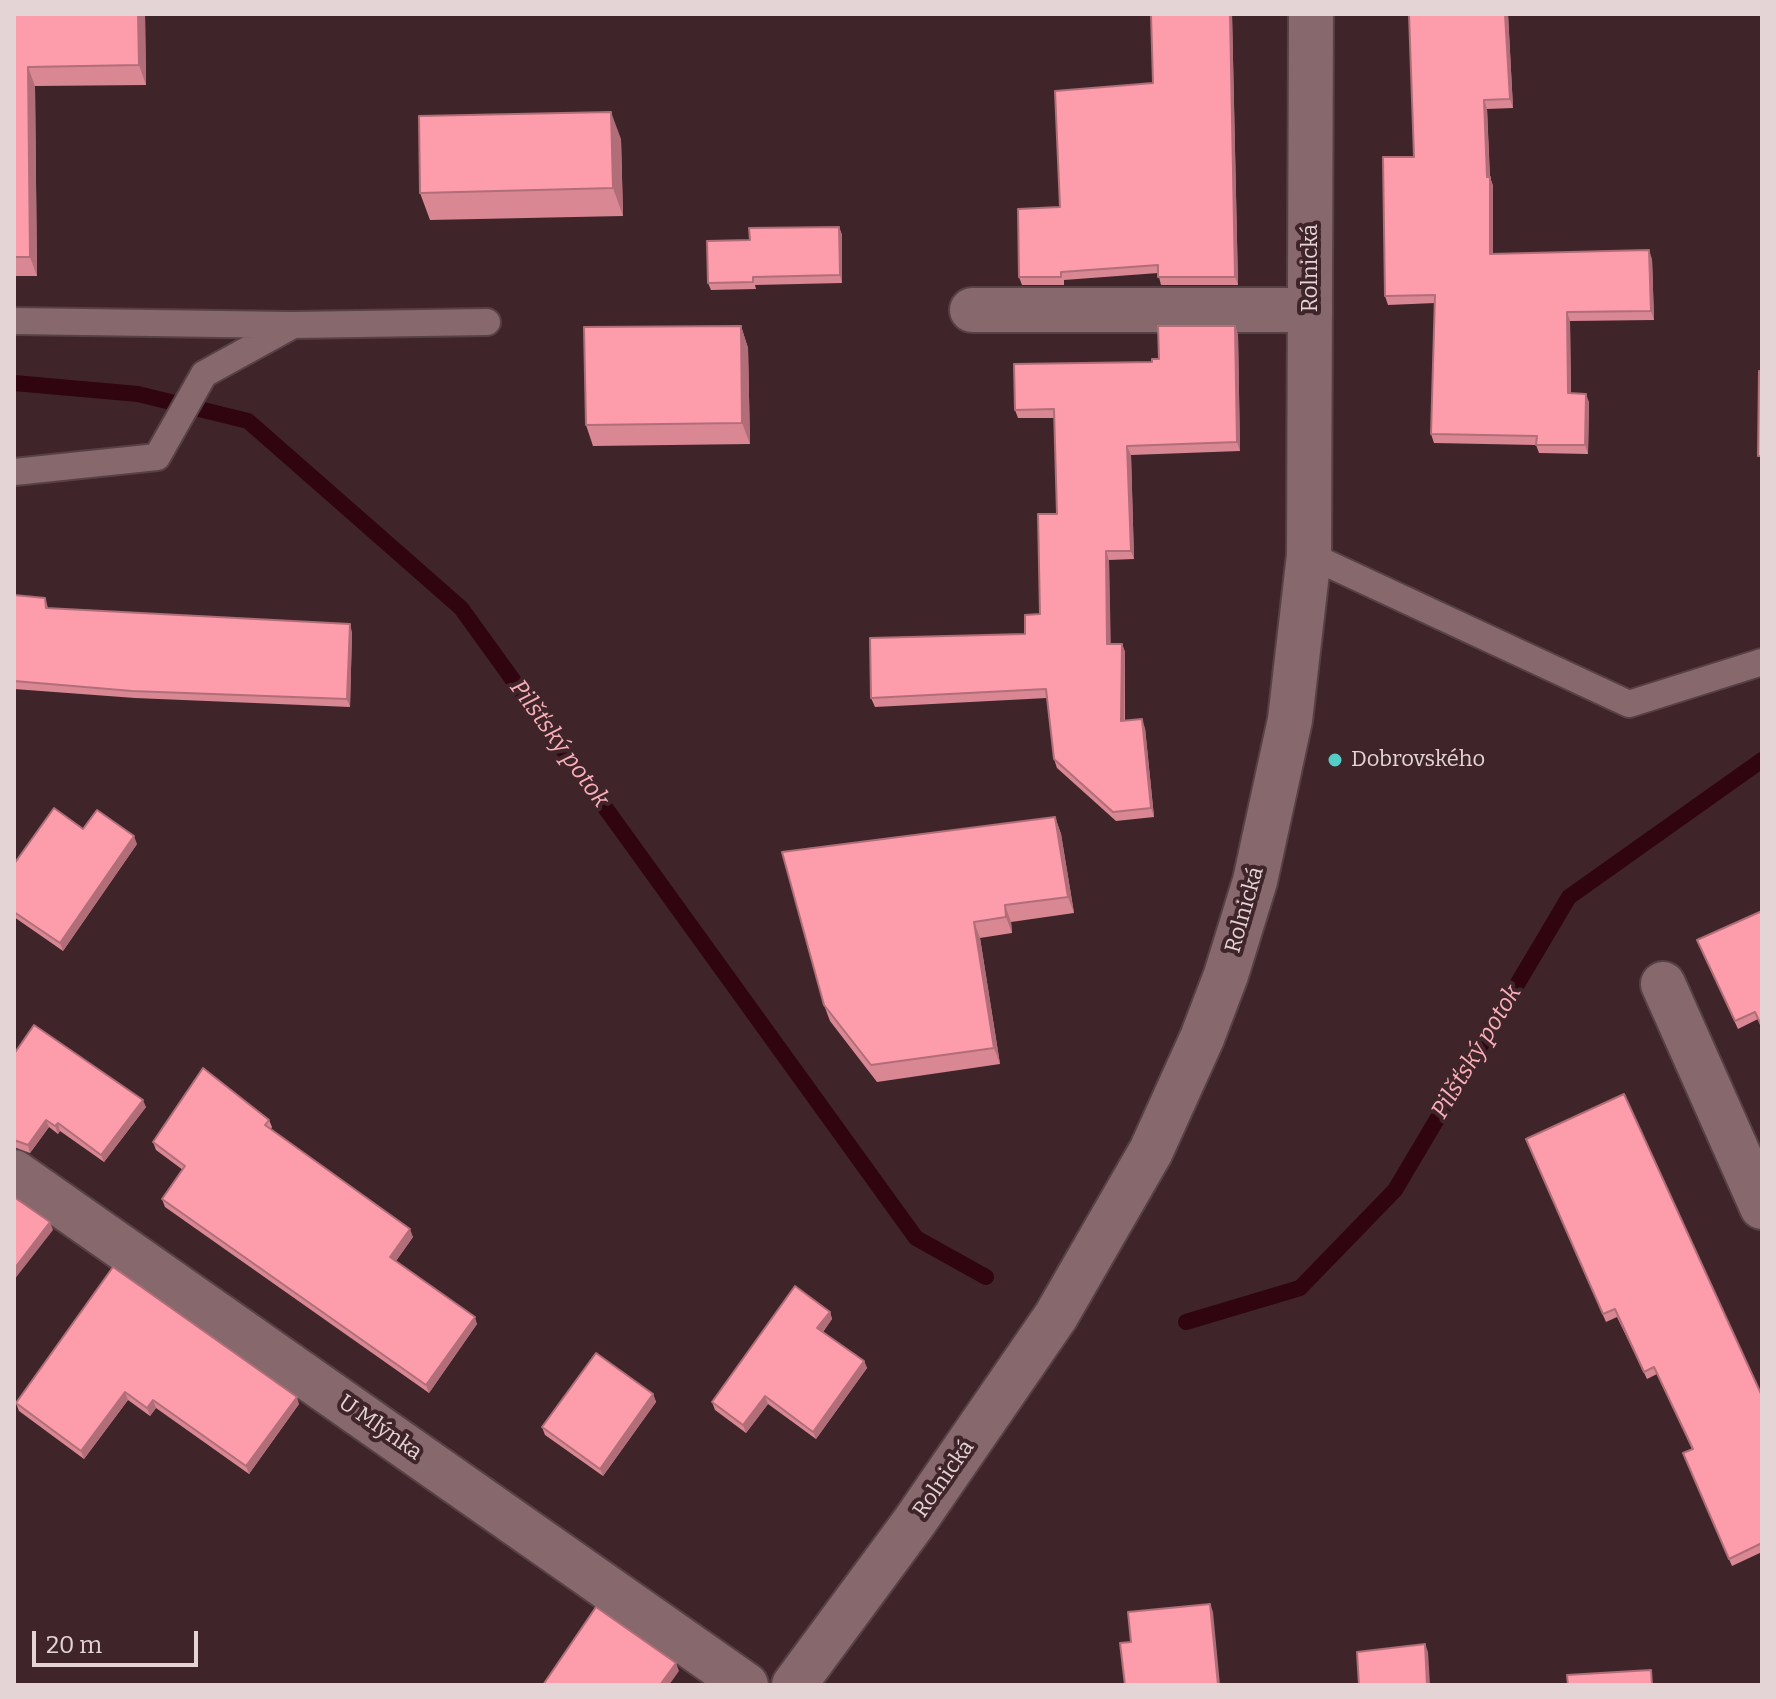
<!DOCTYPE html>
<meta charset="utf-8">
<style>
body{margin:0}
#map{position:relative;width:1776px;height:1699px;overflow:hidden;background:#3f2529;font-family:Bitter,serif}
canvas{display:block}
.frame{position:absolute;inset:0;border:16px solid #e5d4d6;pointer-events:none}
.scale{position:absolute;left:32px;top:1631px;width:166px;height:36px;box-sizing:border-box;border:4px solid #e5d4d6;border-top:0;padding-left:10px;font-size:24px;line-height:28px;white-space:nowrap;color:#e5d4d6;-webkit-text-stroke:6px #3f2529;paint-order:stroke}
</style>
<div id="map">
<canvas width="1776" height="1699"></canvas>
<div class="frame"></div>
<div class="scale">20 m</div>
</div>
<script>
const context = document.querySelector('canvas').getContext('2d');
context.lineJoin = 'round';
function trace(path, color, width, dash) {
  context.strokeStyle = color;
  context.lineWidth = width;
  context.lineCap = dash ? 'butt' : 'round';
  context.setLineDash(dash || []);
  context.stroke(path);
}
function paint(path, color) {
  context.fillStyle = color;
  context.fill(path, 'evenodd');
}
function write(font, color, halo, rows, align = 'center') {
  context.font = font + ' Bitter,serif';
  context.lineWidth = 8;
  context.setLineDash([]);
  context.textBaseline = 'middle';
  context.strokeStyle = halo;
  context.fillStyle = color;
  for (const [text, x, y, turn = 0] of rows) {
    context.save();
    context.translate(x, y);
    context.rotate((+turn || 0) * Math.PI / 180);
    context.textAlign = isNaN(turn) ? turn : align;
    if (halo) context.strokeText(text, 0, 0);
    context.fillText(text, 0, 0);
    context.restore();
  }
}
trace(new Path2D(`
 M14,383L138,394L248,421L461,608L916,1238L986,1277
 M1186,1322L1300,1288L1395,1190L1569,897L1762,760`), '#300510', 16);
const service = new Path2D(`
 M14,321L290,325
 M14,472L157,457L204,374L293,325L487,322
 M1309,555L1629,704L1762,662`);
const minor = new Path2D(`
 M972,310H1310
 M1663,984L1762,1207
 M14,1172L746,1685`);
const tertiary = new Path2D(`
 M794,1685L915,1521L1056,1316L1151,1151L1202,1038L1226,975L1255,881L1290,720L1309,555L1311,14`);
trace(service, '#574145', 30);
trace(minor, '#574145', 48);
trace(tertiary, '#574145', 48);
trace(service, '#87686c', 26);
trace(minor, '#87686c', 44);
trace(tertiary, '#87686c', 44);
paint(new Path2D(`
 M14,14H145L146,85L35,86L37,276H14Z
 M1151,14H1232L1238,285H1161L1158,273L1064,280V285H1022L1019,277L1060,207L1153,83Z
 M1508,14L1513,108L1487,109L1490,177L1493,186V254L1652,259L1654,320L1570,321L1571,393L1589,402L1588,454L1539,453L1536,445L1434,443L1431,434L1435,303L1388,305L1385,296L1414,157Z
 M621,139L623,216L430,220L420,193Z
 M839,227L842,235V283L755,285L756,289L711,290L708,283L750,240Z
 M741,326L748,348L750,444L593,446L586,425Z
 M1235,326L1238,335L1240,451L1131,455L1134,559L1109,560L1110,644H1122L1125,652V721L1145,728L1154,817L1116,821L1057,768L1054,759L1047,698L875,707L871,698L1025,634L1040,614L1057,514L1054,418H1018L1015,410L1152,362Z
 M14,595L45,598L48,608L352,632L350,707L135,698L14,689Z
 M1055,817L1061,834L1074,913L1011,922L1012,933L980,938L1000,1064L877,1082L830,1021L824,1005Z
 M83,829L137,844L63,951L14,917V864Z
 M1762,911L1758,1019L1738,1029L1697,940Z
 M14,1054L146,1107L104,1162L60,1131L58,1134L49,1127L30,1153L14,1147Z
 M269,1120L272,1127L271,1129L413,1237L396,1261L477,1324L429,1393L165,1207L162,1199L183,1170L156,1150L153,1142Z
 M1529,1147L1762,1396V1552L1732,1566L1686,1461L1692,1449L1657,1374L1647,1379L1617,1317L1606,1322Z
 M113,1267L299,1404L249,1474L156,1408L150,1416L128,1400L84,1459L19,1411L16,1403Z
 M830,1312L832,1319L823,1332L864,1361L867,1368L816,1439L768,1404L746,1433L715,1410L712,1402Z
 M653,1394L656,1402L603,1476L545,1435L542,1427Z`), '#da8794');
paint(new Path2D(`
 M138,14H145L146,85L139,65Z
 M1230,14H1232L1238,285L1235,277Z
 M1505,14H1508L1513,108L1510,99Z
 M28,67L35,86L37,276L30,257Z
 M1484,100L1487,109L1490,183V177L1493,186V263L1490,254Z
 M611,112L621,139L623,216L613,188Z
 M839,227L842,235V283L840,275Z
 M1649,250L1652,259L1654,320L1651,311Z
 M1567,312L1570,321L1571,401L1568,393Z
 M741,326L748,348L750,444L742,423Z
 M1235,326L1238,335L1240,451L1237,442Z
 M1586,394L1589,402L1588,454L1585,445Z
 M1127,446L1131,455L1134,559L1131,551Z
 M1106,551L1109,560L1111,652L1107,644Z
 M350,624L352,632L350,707L347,699Z
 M1122,644L1125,652L1124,730L1121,721Z
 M1142,719L1145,728L1154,817L1151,808Z
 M1055,817L1061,834L1074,913L1068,897Z
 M134,836L137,844L63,951L60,943Z
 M1005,905L1011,922L1012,933L1006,917Z
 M974,922L980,938L1000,1064L994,1048Z
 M143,1100L146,1107L104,1162L101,1155Z
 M46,1120L49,1127L30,1153L28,1145Z
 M58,1123L60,1131L58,1134L55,1126Z
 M50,1222L53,1230L14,1280V1269Z
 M410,1229L413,1237L393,1265L390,1257Z
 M830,1312L832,1319L820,1335L817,1328Z
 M475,1317L477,1324L429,1393L426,1385Z
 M864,1361L867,1368L816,1439L813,1432Z
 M125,1392L128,1400L84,1459L81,1451Z
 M653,1394L656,1402L603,1476L600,1469Z
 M765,1396L768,1404L746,1433L743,1425Z
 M297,1397L299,1404L249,1474L246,1466Z
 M153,1400L156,1408L150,1416L147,1408Z
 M1210,1604L1213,1612L1220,1685H1218Z
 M1425,1644L1428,1652L1430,1685H1427Z
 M676,1663L679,1671L669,1685H660Z`), '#b16e78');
const building = new Path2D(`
 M14,14H138L139,65L28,67L30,257H14Z
 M1151,14H1230L1235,277H1158V265L1061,272V277H1019L1018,209L1060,207L1055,91L1153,83Z
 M1409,14H1505L1510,99L1484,100L1487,177H1490V254L1649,250L1651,311L1567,312L1568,393L1586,394L1585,445H1536L1537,436L1431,434L1435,295L1385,296L1383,157H1414Z
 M611,112L613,188L420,193L419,116Z
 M839,227L840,275L753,277V282L708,283L707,241L750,240L749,228Z
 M741,326L742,423L586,425L584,327Z
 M1158,326H1235L1237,442L1127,446L1131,551H1106L1107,644H1122L1121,721L1142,719L1151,808L1113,812L1054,759L1046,689L871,698L870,638L1025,634V615L1040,614L1038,514H1057L1054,409L1015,410L1014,364L1152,362V359H1159Z
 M1759,371H1762V456H1758Z
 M14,595L45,598L46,608L350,624L347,699L132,691L14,681Z
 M54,808L83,829L97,810L134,836L60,943L14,912V864Z
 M1055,817L1068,897L1005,905L1006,917L974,922L994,1048L871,1065L824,1005L782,852Z
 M1762,911V1027L1755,1012L1735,1021L1697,940Z
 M34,1025L143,1100L101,1155L58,1123L55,1126L46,1120L28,1145L14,1140V1054Z
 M203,1068L269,1120L265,1125L410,1229L390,1257L475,1317L426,1385L162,1199L185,1166L153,1142Z
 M1624,1094L1762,1396V1543L1729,1559L1683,1453L1693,1449L1654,1367L1644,1372L1615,1309L1603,1314L1526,1139Z
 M14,1197L50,1222L14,1269Z
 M113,1267L297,1397L246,1466L153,1400L147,1408L125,1392L81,1451L16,1403Z
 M795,1286L830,1312L817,1328L864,1361L813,1432L765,1396L743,1425L712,1402Z
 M596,1353L653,1394L600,1469L542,1427Z
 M1210,1604L1218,1685H1125L1120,1643L1131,1642L1128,1612Z
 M596,1607L676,1663L660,1685H543Z
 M1425,1644L1427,1685H1359L1357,1652Z
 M1651,1670L1652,1685H1568L1567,1675Z`);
paint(building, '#fd9dac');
trace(building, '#b16e78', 2);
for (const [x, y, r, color] of [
 [1335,760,8,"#54cdc7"]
]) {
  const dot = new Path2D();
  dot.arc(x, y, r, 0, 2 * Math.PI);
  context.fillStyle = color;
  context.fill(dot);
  trace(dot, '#3f2529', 3);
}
write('22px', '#e5d4d6', '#3f2529', [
 ["Rolnická",1311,268,-90],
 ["Rolnická",1245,910,-74],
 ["U Mlýnka",380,1428,35],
 ["Rolnická",944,1479,-55]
]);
write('22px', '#e5d4d6', '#3f2529', [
 ["Dobrovského",1351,760]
], 'left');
write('italic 24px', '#fab0ba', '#3f2529', [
 ["Pilšťský potok",559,744,54],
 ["Pilšťský potok",1477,1052,-59]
]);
</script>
